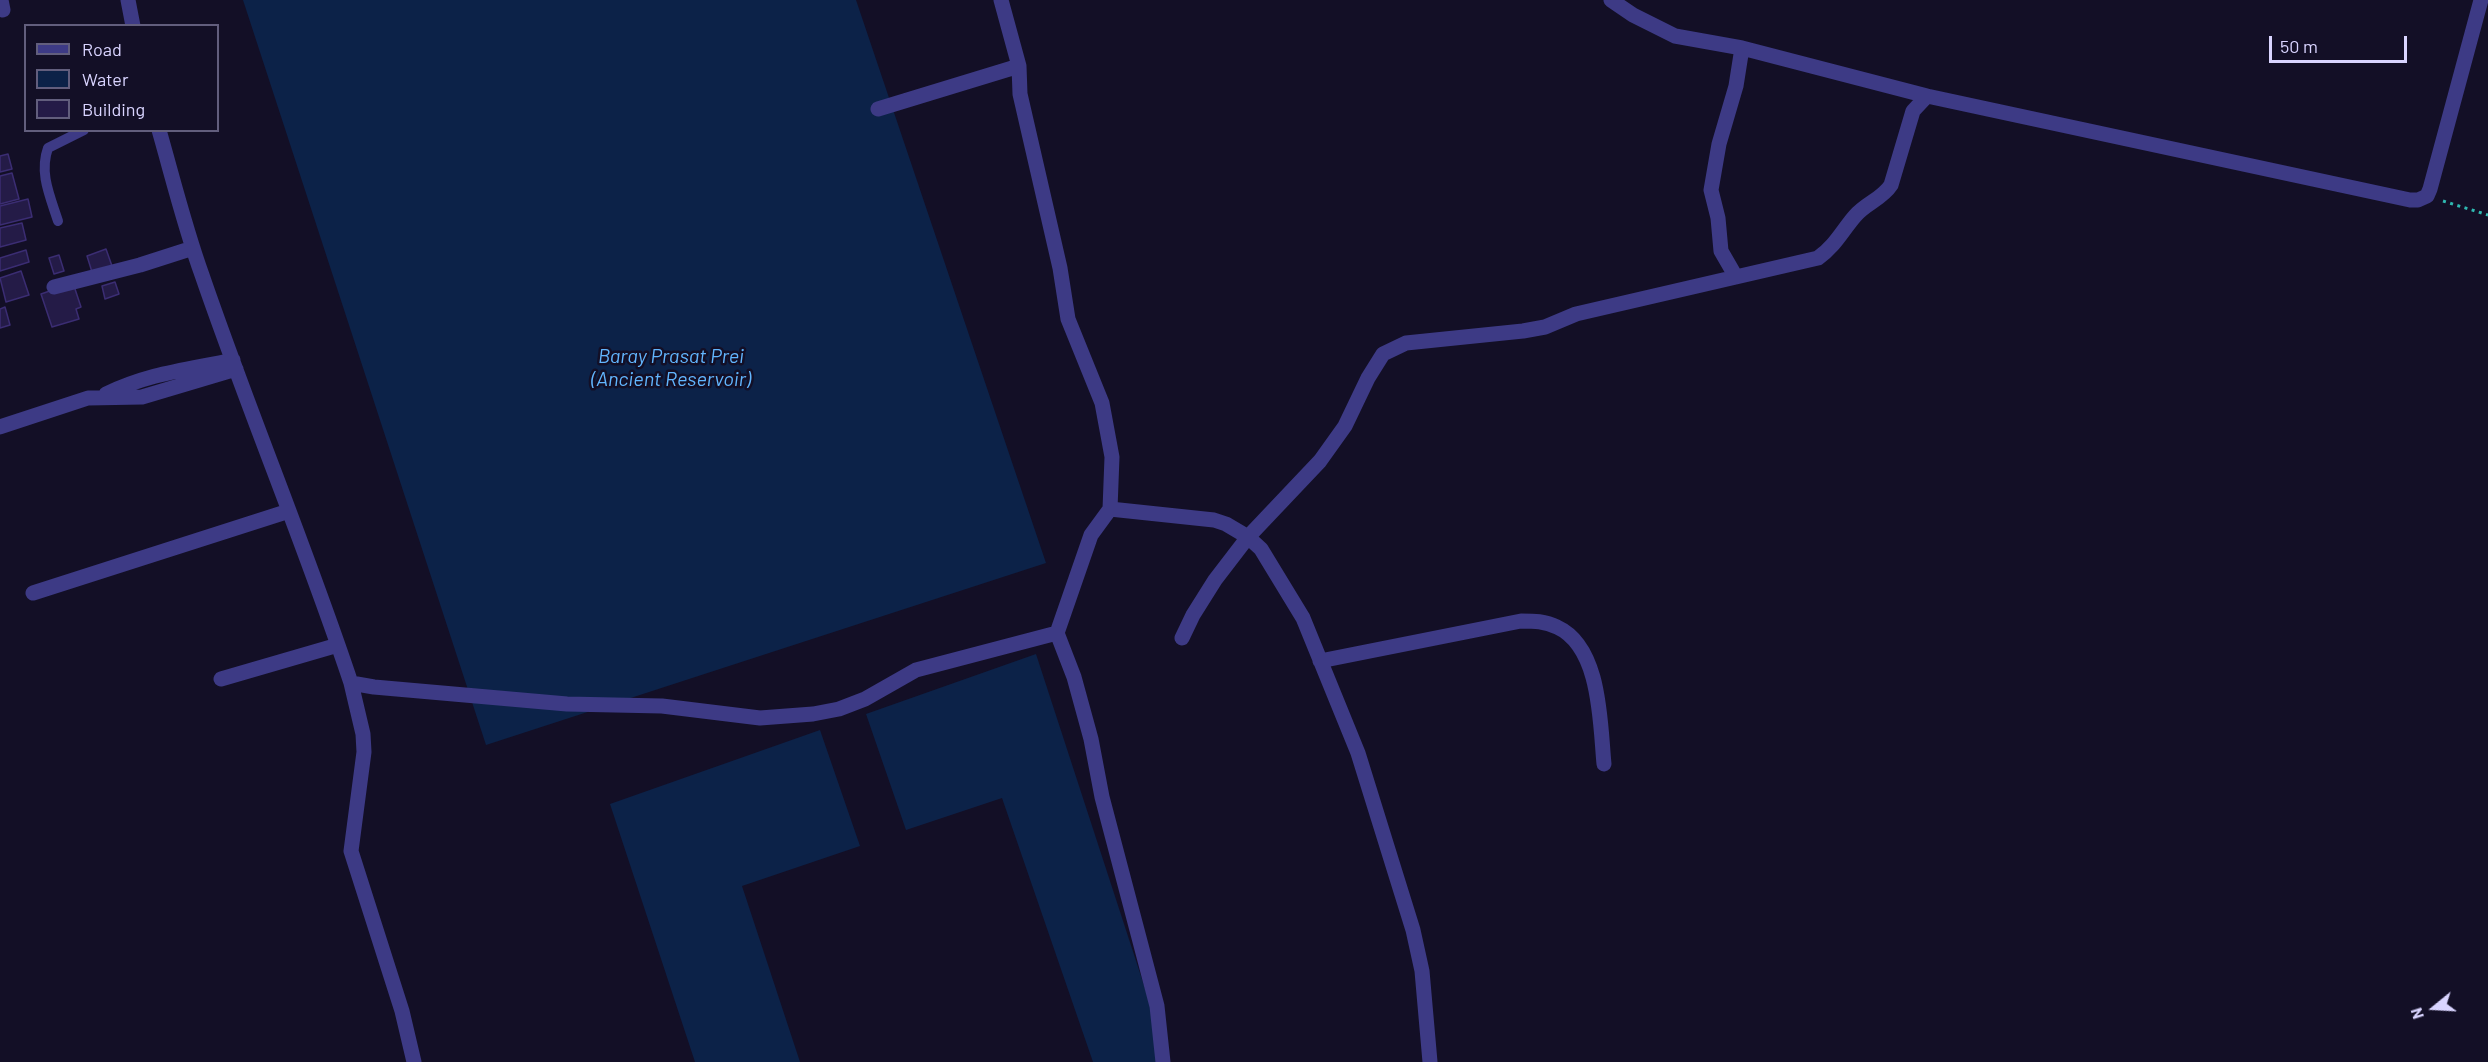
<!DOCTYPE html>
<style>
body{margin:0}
#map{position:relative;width:2488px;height:1062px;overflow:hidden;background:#130f26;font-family:Barlow,sans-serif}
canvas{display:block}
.legend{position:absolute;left:24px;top:24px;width:195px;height:108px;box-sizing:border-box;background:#130f26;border:2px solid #625e7d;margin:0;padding:8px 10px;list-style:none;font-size:18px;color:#d9d4ff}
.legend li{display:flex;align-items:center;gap:12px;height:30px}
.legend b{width:30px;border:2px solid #625e7d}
.north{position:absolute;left:2404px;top:978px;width:60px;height:60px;-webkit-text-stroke:4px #130f26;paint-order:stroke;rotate:252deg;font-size:16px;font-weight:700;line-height:24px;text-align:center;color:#d9d4ff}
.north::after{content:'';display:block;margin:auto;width:21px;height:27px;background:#d9d4ff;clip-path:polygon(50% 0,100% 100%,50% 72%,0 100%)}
.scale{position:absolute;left:2269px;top:36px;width:138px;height:27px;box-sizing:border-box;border:3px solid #d9d4ff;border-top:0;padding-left:8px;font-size:18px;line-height:21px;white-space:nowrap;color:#d9d4ff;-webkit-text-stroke:4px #130f26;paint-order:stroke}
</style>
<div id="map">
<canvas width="2488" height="1062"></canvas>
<ul class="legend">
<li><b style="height:8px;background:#3d3a85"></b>Road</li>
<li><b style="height:16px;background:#0c2248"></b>Water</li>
<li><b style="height:16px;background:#241b47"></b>Building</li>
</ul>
<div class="north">N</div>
<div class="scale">50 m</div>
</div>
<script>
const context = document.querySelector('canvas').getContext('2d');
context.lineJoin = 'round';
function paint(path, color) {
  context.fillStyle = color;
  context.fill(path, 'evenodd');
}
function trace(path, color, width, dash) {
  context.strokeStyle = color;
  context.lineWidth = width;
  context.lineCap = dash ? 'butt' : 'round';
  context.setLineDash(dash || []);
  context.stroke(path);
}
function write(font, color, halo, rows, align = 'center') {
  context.font = font + ' Barlow,sans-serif';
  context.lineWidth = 5;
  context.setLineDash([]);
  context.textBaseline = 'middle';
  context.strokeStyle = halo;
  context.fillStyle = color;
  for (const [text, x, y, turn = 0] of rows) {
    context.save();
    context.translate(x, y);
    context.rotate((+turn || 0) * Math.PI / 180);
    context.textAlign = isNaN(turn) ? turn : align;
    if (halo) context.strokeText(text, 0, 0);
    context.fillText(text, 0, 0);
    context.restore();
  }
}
paint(new Path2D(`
 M243,0H856L1046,563L486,745Z
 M1036,654L1169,1062H1093L1002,798L906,830L866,714Z
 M820,730L860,846L742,886L800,1062H695L610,804Z`), '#0c2248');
const building = new Path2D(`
 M8,154L12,169L0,172V156Z
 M12,173L19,199L0,204V176Z
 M28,199L32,217L0,225V206Z
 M22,223L26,240L0,247V228Z
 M106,249L112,266L92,272L87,256Z
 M26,250L29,262L0,271V258Z
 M59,255L64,271L54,274L49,258Z
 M21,271L29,295L6,302L0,278Z
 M115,282L119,294L105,299L102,286Z
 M73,283L81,307L76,309L79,319L52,327L41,294Z
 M5,307L10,325L0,328V309Z`);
paint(building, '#241b47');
trace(building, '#3b2d73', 1.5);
trace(new Path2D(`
 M2443,201L2488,215`), '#2fb8b0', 3, [3, 4.5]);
trace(new Path2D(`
 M58,221C50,196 39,173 48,148L84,130`), '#3d3a85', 10);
trace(new Path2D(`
 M1,0L3,10
 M128,0L133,26
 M1001,0L1019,66L1020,94L1060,268L1068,319L1102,403L1112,457L1110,509L1214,520L1226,524L1248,537L1261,549L1303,618L1358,753L1413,930L1422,971L1430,1062
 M1611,0L1633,15L1675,36L1742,48L1927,96L2410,200H2418L2427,196L2430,189L2481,0
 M878,109L1019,66
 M159,130C173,179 185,228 202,275C249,412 305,545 351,683L374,687L567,704L662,706L760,718L813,714L839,709L865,699L916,670L1057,633
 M1736,277L1721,251L1718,218L1711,190L1719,144L1736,86L1742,48
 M54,287L140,265L193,248
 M106,394C150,373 186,370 233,360
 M0,427L88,398L142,397L236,369
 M1110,509L1091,535L1057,633L1074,677L1091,739L1102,797L1157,1006L1163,1062
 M33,593L289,511
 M1182,638L1193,615L1215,580L1248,537L1320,461L1345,426L1368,378L1383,354L1406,343L1523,331L1545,327L1576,314L1818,258C1835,246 1842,231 1855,216C1866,203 1882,199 1891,185L1913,111L1927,96
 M1320,661L1521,621C1534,621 1545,621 1557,627C1601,647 1600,723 1604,764
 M221,679L338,645
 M351,683L363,734L364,752L351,851L402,1011L414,1062`), '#3d3a85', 15);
write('italic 20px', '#62b6ff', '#130f26', [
 ["Baray Prasat Prei",671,356],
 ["(Ancient Reservoir)",671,379]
]);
</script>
